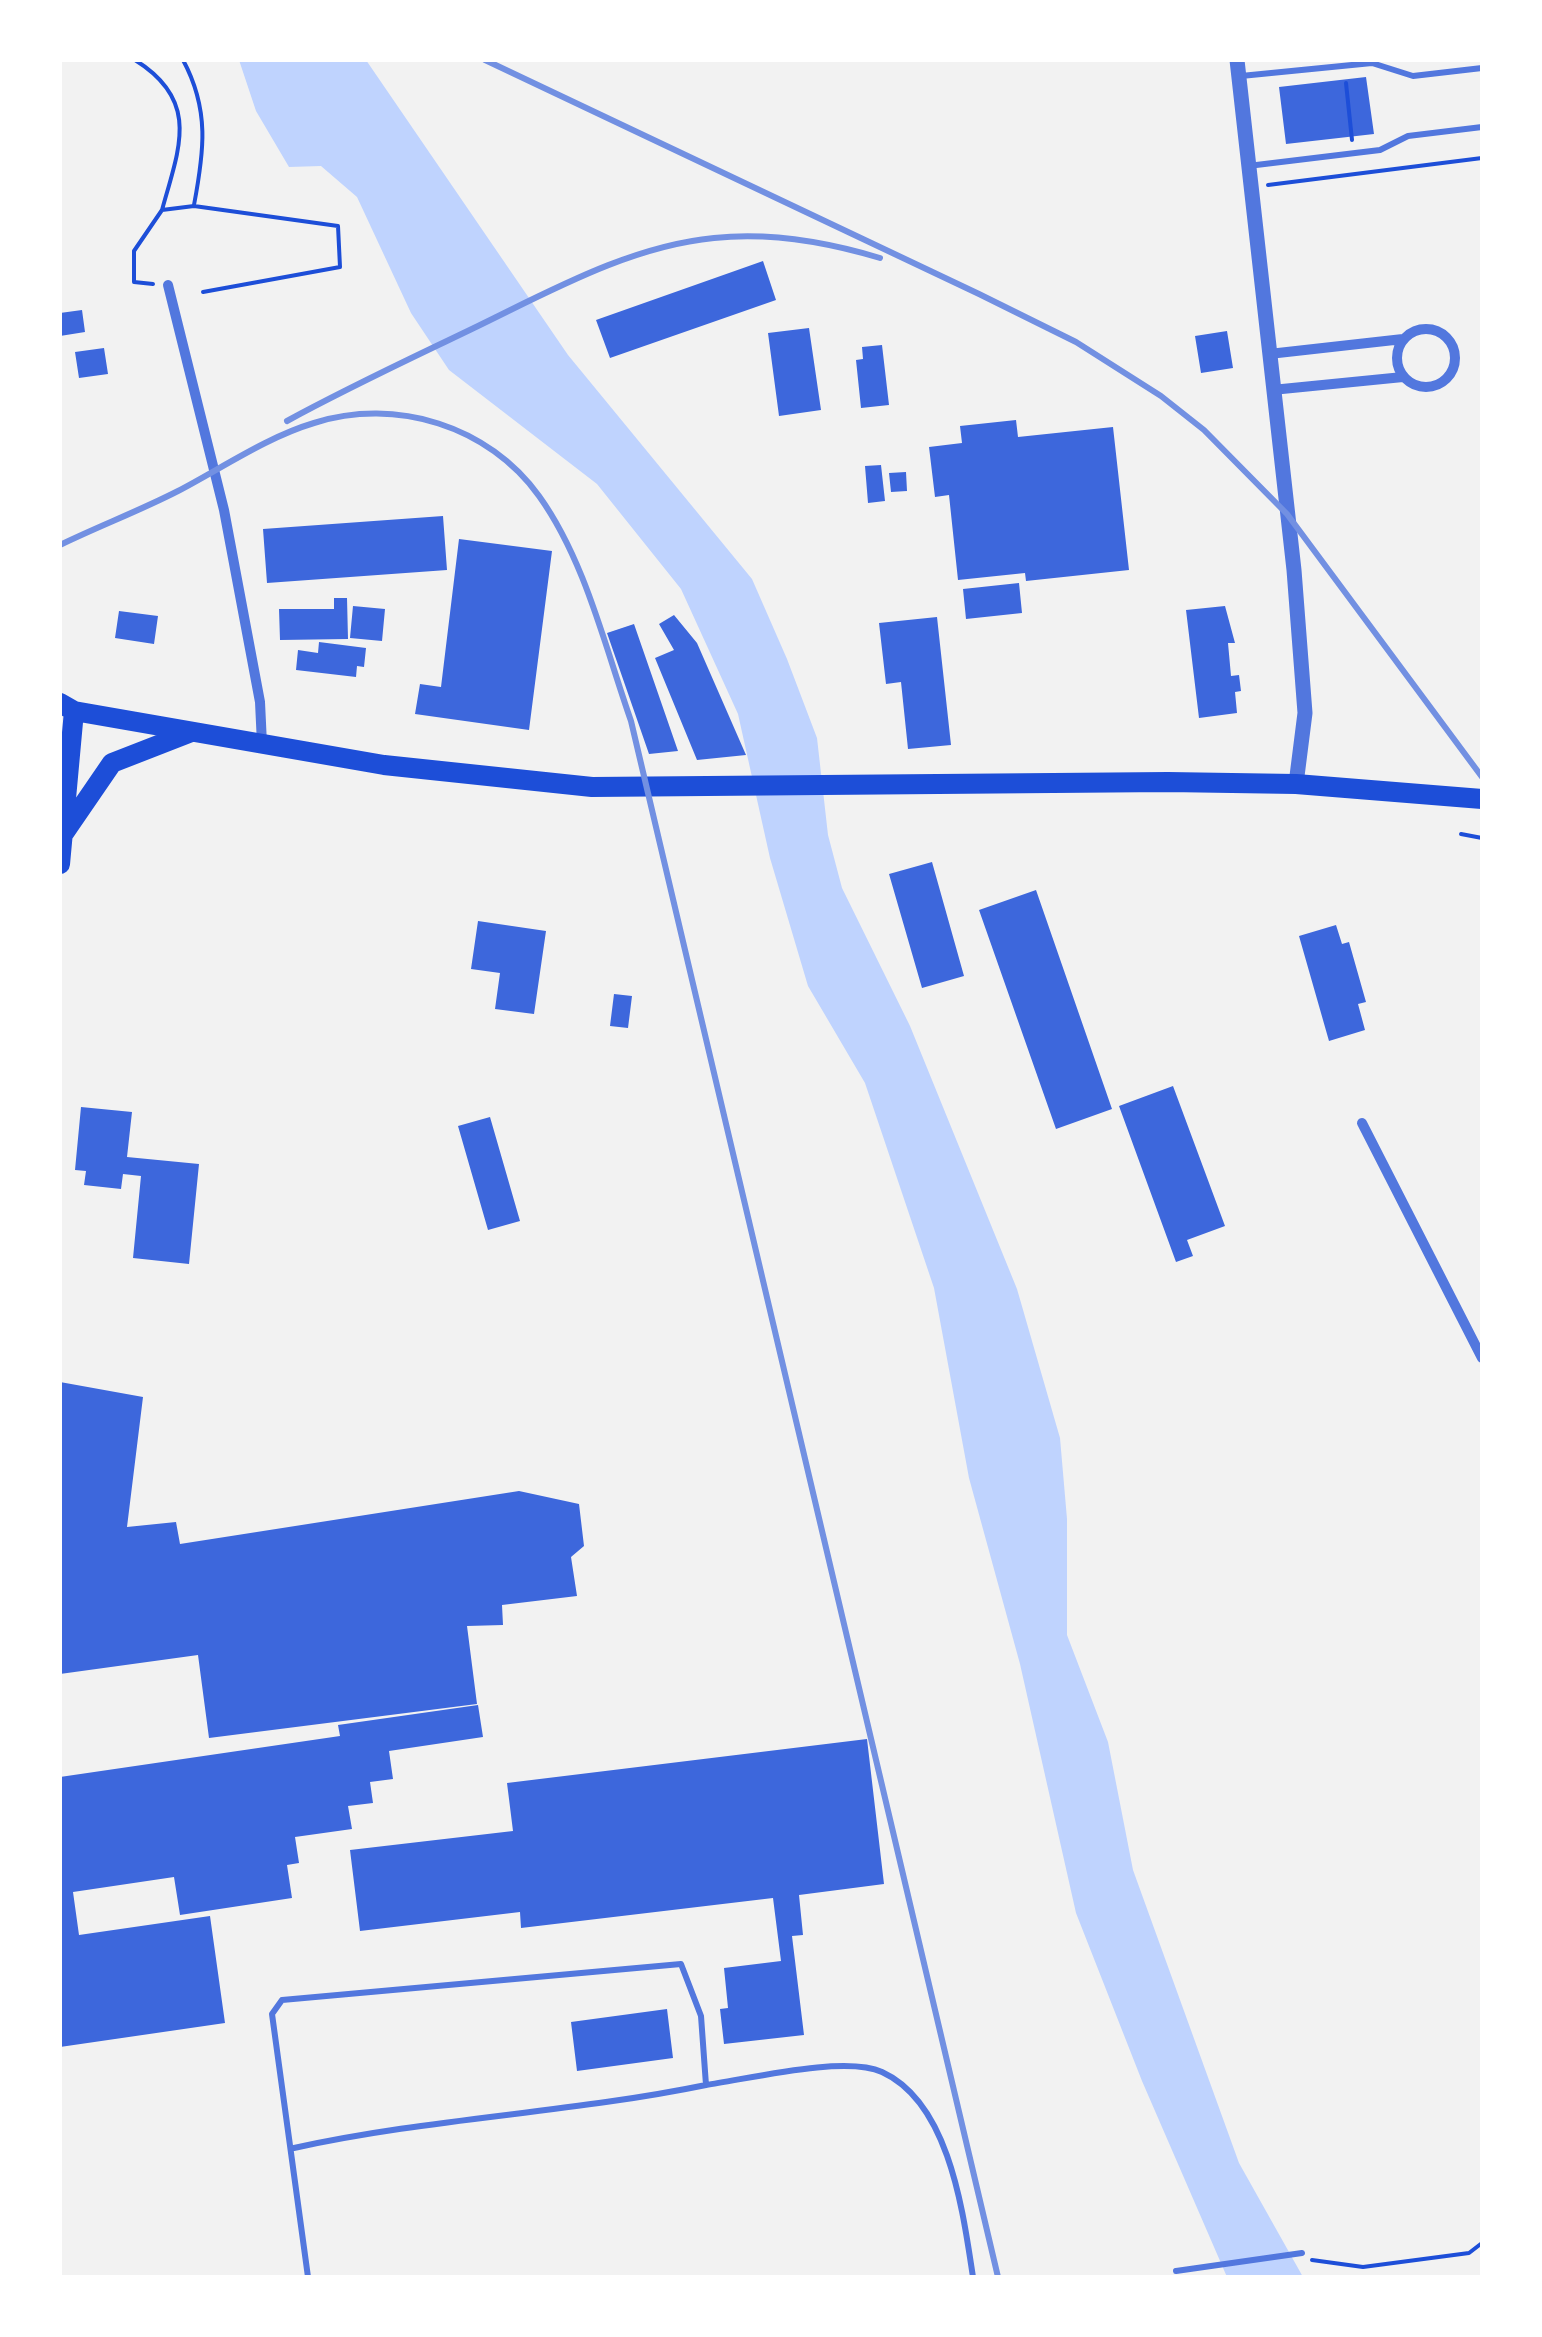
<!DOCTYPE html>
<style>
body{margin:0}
#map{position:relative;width:1542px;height:2337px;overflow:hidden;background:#f2f2f2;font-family:"Work Sans",sans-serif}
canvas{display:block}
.frame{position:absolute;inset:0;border:62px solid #fff;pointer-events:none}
</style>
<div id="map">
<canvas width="1542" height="2337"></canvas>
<div class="frame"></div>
</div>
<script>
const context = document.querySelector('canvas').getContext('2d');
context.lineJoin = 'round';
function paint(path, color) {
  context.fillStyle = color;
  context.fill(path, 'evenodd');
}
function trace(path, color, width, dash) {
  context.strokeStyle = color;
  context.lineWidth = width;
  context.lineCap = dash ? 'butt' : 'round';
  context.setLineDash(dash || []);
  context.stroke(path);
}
paint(new Path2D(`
 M239,60H366L568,355L752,579L787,659L817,738L828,835L842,888L910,1026L1017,1289L1060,1438L1067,1519V1635L1108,1742L1133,1870L1239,2163L1303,2277H1227L1142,2081L1076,1913L1020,1664L969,1478L934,1288L865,1083L808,986L770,858L738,714L681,589L597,484L449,370L411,313L357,197L321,166L289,167L256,111Z`), '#bfd3fe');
paint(new Path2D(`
 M1366,77L1374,134L1286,144L1279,87Z
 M763,261L776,300L610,358L596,320Z
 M82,310L85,332L60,336V313Z
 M809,328L821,410L779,416L768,333Z
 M1227,331L1233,368L1201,373L1195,336Z
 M882,345L889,405L861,408L856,360L863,359L862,347Z
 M104,348L108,374L79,378L75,352Z
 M1016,420L1018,437L1113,427L1129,570L1026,581L1025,573L958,580L949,495L935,497L929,447L962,443L960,426Z
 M881,465L885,501L868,503L865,466Z
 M906,472L907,491L891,492L889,473Z
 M443,516L447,570L267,583L263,529Z
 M459,539L552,551L529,730L415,714L420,684L441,687Z
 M1019,583L1022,613L966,619L963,589Z
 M334,598H347L348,639L280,640L279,609H334Z
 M353,606L385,609L382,641L350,638Z
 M1225,606L1235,643H1228L1231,676L1239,675L1241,691L1235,692L1237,713L1199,718L1186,610Z
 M119,611L158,616L154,644L115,638Z
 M674,615L697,643L746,755L697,760L655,658L674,650L659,624Z
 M937,617L951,745L908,749L901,682L886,684L879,623Z
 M634,624L678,751L649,754L607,633Z
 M319,642L366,648L364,667L357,666L356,677L296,670L298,650L318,653Z
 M932,862L964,976L922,988L889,874Z
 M1036,890L1112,1109L1056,1129L979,910Z
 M478,921L546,931L534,1014L495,1009L500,973L471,969Z
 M1336,925L1342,944L1349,942L1366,1002L1358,1004L1365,1030L1329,1041L1299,936Z
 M614,994L632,996L628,1028L610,1026Z
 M1173,1086L1225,1226L1187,1240L1193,1256L1176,1262L1119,1106Z
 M81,1107L132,1112L127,1157L199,1164L189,1264L133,1258L141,1176L123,1174L121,1189L84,1185L86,1171L75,1170Z
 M490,1117L520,1221L488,1230L458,1126Z
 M60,1382L143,1397L127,1527L176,1522L180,1544L519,1491L579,1504L584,1546L571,1557L577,1596L502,1605L503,1625L467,1626L477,1704L209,1738L198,1655L60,1674Z
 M478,1705L483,1737L389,1751L393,1779L370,1782L373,1803L348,1806L352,1829L295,1837L299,1863L287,1865L292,1898L180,1915L174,1877L73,1892L79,1935L210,1916L225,2023L60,2047V1777L340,1736L338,1725Z
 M867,1739L884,1884L799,1895L803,1935L792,1936L804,2035L724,2044L720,2009L728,2008L724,1968L781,1961L773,1898L521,1928L520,1912L360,1931L350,1850L513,1831L507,1783Z
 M667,2009L673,2058L577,2071L571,2022Z`), '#3d67dc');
trace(new Path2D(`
 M135,60C201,101 179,148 162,210
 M183,60C210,110 204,152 194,205
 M1346,83L1352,140
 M1268,185L1482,158
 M153,284L134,282V251L162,210L194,206L338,226L340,267L203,292
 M1461,834L1482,838
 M1312,2260L1363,2267L1469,2253L1482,2243`), '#1d4ed8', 4);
trace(new Path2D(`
 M1241,76L1372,63L1413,76L1482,68
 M1248,166L1380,150L1408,136L1482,127
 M706,2085C748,2079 845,2055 882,2072C950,2103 963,2213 973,2277
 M294,2148C430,2118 570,2113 706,2085L701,2016L681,1964L282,2000L272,2014L308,2277
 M1176,2271L1302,2253`), '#5277de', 6);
trace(new Path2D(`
 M168,285L224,510L260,702L262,744
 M1397 358a29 29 0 1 1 58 0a29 29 0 1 1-58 0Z
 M1269,354L1403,339
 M1272,390L1403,377
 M1362,1123L1482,1358`), '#5277de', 10);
trace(new Path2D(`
 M1237,60L1294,570L1305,713L1296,784`), '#5277de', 15);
trace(new Path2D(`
 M60,703L74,711L384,765L592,787L1168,782L1296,784L1482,799
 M64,833L112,763L189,733
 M60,864L74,711`), '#1d4ed8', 20);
trace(new Path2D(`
 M485,60L979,294L1076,342L1161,396L1204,430L1287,514L1482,777
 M287,421C349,387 414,357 478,326C552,290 631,246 714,238C770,232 827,242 880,258
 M60,545C99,526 139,511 178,491C222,468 267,437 314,423C396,397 489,426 539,496C585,560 605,647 631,721L998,2277`), '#7290e2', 6);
</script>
